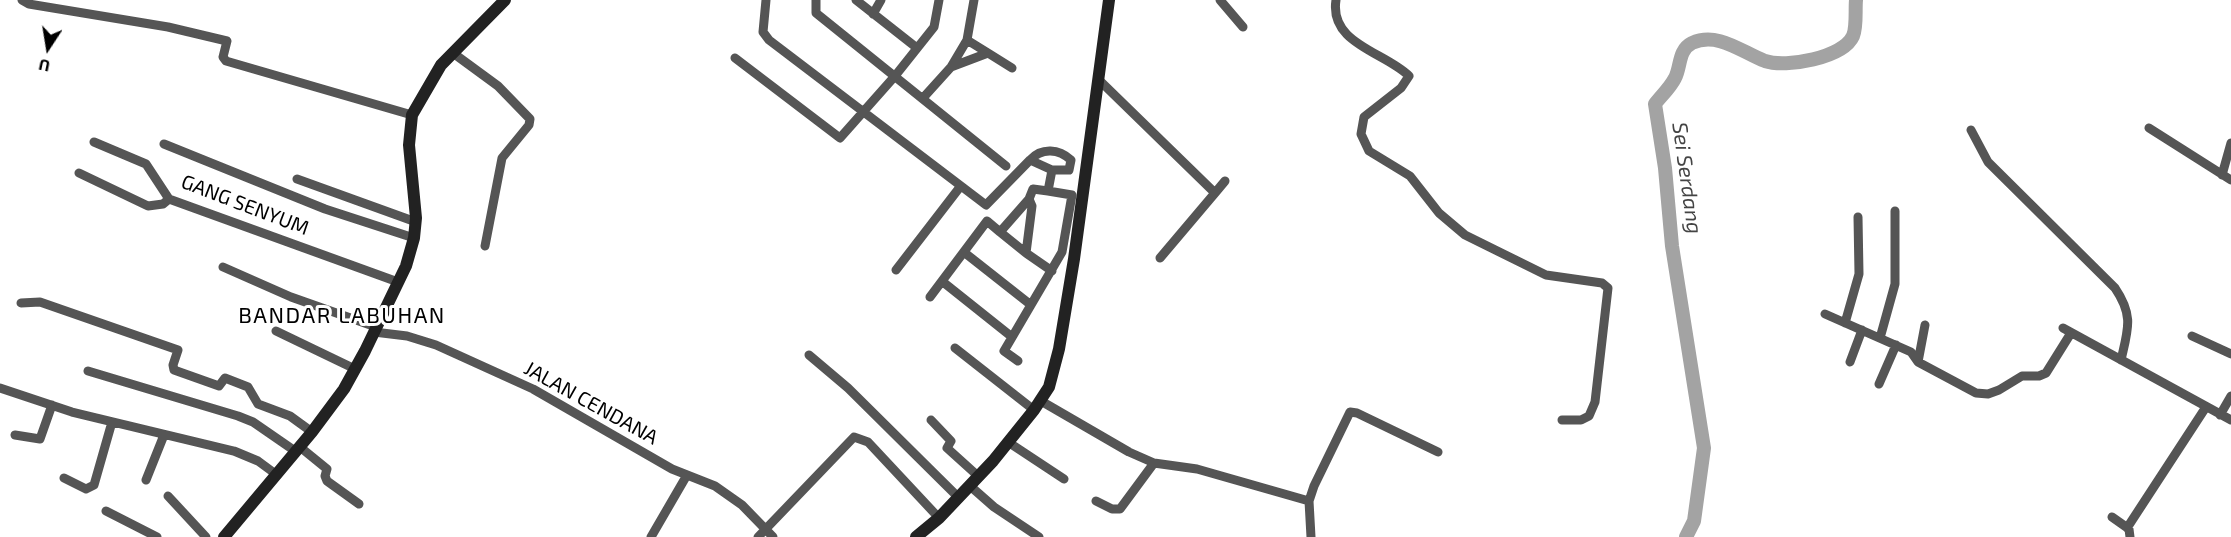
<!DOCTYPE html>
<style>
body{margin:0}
#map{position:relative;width:2231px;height:537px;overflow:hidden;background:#fff;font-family:"Exo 2",sans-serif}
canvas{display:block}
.north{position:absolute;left:18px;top:18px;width:60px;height:60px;-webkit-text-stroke:4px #fff;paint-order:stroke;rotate:192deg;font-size:16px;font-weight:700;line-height:24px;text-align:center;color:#000}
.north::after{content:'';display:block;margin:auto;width:21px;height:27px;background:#000;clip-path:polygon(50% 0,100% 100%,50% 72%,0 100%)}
</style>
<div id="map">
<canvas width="2231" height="537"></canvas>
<div class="north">U</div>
</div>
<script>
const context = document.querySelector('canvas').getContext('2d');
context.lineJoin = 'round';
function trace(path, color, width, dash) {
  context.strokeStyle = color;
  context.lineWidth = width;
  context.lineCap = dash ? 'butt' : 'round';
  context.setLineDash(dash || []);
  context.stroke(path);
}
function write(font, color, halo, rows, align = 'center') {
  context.font = font + ' "Exo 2",sans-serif';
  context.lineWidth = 6;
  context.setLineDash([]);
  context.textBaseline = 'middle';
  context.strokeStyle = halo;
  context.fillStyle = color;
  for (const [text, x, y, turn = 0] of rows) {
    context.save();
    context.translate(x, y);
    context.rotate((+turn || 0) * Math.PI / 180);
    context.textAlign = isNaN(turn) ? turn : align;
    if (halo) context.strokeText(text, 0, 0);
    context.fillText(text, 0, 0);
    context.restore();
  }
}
trace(new Path2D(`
 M1686,537L1694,521L1704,448L1672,246L1665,168L1655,104C1661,96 1670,88 1675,78C1681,67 1678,50 1692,43C1718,31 1743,53 1765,61C1786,68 1843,58 1853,36C1857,27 1855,10 1856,0`), '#a3a3a3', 14);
trace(new Path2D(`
 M22,0L29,4L168,27L227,41L223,57L226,61L412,115
 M766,0L763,32L769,40L986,205L1030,160C1042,147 1059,149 1071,160L1069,170H1052L1030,160
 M816,0V13L1006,166
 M856,0L917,48
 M1220,0L1243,27
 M1336,0C1329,44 1385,52 1409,76L1401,88L1364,117L1361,134L1369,151L1410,176L1439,213L1465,235L1546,275L1602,283L1608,288L1595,402L1589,416L1581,420H1562
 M873,14L881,0
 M967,40L988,53
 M453,53L498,86L530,119L529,125L502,158L485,246
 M735,58L840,138L895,76L934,27L939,0
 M951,67L988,53L1012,68
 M1098,79L1215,193L1160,258
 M923,98L951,67L967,40L974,0
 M2149,128L2231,180
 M1971,130L1988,162L2115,288C2134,316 2128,329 2121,360
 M94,142L146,164L169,199L398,282
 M164,144L325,209L414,238
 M79,173L148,206L163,204L169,199
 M2222,175L2231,143
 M297,179L416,222
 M1048,191L1033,189L1029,199L1032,206L1026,253L1052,271
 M1215,193L1225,181
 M965,253L1031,305
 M1026,253L1000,232L1029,199
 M223,267L291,297L376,327
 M896,270L960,187
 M943,282L1012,337
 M930,297L987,221L1000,232
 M21,303L40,302L178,350L173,365L174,370L219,386L225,378L248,387L258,404L290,416L312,432
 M1825,314L1911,352L1918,362L1976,393L1988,394L1999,390L2022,376H2039L2046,373L2071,333
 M1845,323L1859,274L1858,217
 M2063,328L2231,420
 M276,331L355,369
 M374,332L407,336L436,345L533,389L672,469L715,486L742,505L773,537
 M2192,336L2231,354
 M1880,338L1895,284V211
 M955,348L1034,410
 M809,355L848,388L957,496
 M1018,361L1004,351L1062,252L1072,195L1048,191L1052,170
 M1850,362L1862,330
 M1918,362L1925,325
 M88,371L238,416L253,422L295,451
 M1879,384L1896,345
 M0,388L72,412L234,451L258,461L277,475
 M1041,401L1129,452L1154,463L1197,469L1309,501
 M2220,415L2231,396
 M931,420L951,441L947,448L978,476
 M15,435L40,439L52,405
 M1008,442L1064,479
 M300,447L327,469L325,476L327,481L359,504
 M64,478L86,489L94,485L112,422
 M146,480L164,435
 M969,485L994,507L1039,537
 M168,496L206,537
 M1096,501L1112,509H1120L1154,463
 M106,511L157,537
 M2112,517L2129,529L2130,537
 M2127,528L2206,407
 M651,537L687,475
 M758,537L854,437L868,442L939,518
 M1311,537L1309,501L1314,486L1350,412L1357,413L1438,452`), '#555', 9);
trace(new Path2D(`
 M224,537L312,432L344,389L365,351L406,266L414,238L416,218L409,145L412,115L441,65L505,0
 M916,537L939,518L993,461L1034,410L1049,387L1059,349L1074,259L1109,0`), '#222', 12);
write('20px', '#000', '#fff', [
 ["GANG SENYUM",245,205,21],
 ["JALAN CENDANA",591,403,29]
]);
write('italic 21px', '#444', '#fff', [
 ["Sei Serdang",1687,178,82]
]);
context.letterSpacing = '1.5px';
write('22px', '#000', '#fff', [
 ["BANDAR LABUHAN",342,316]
]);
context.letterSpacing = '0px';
</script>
